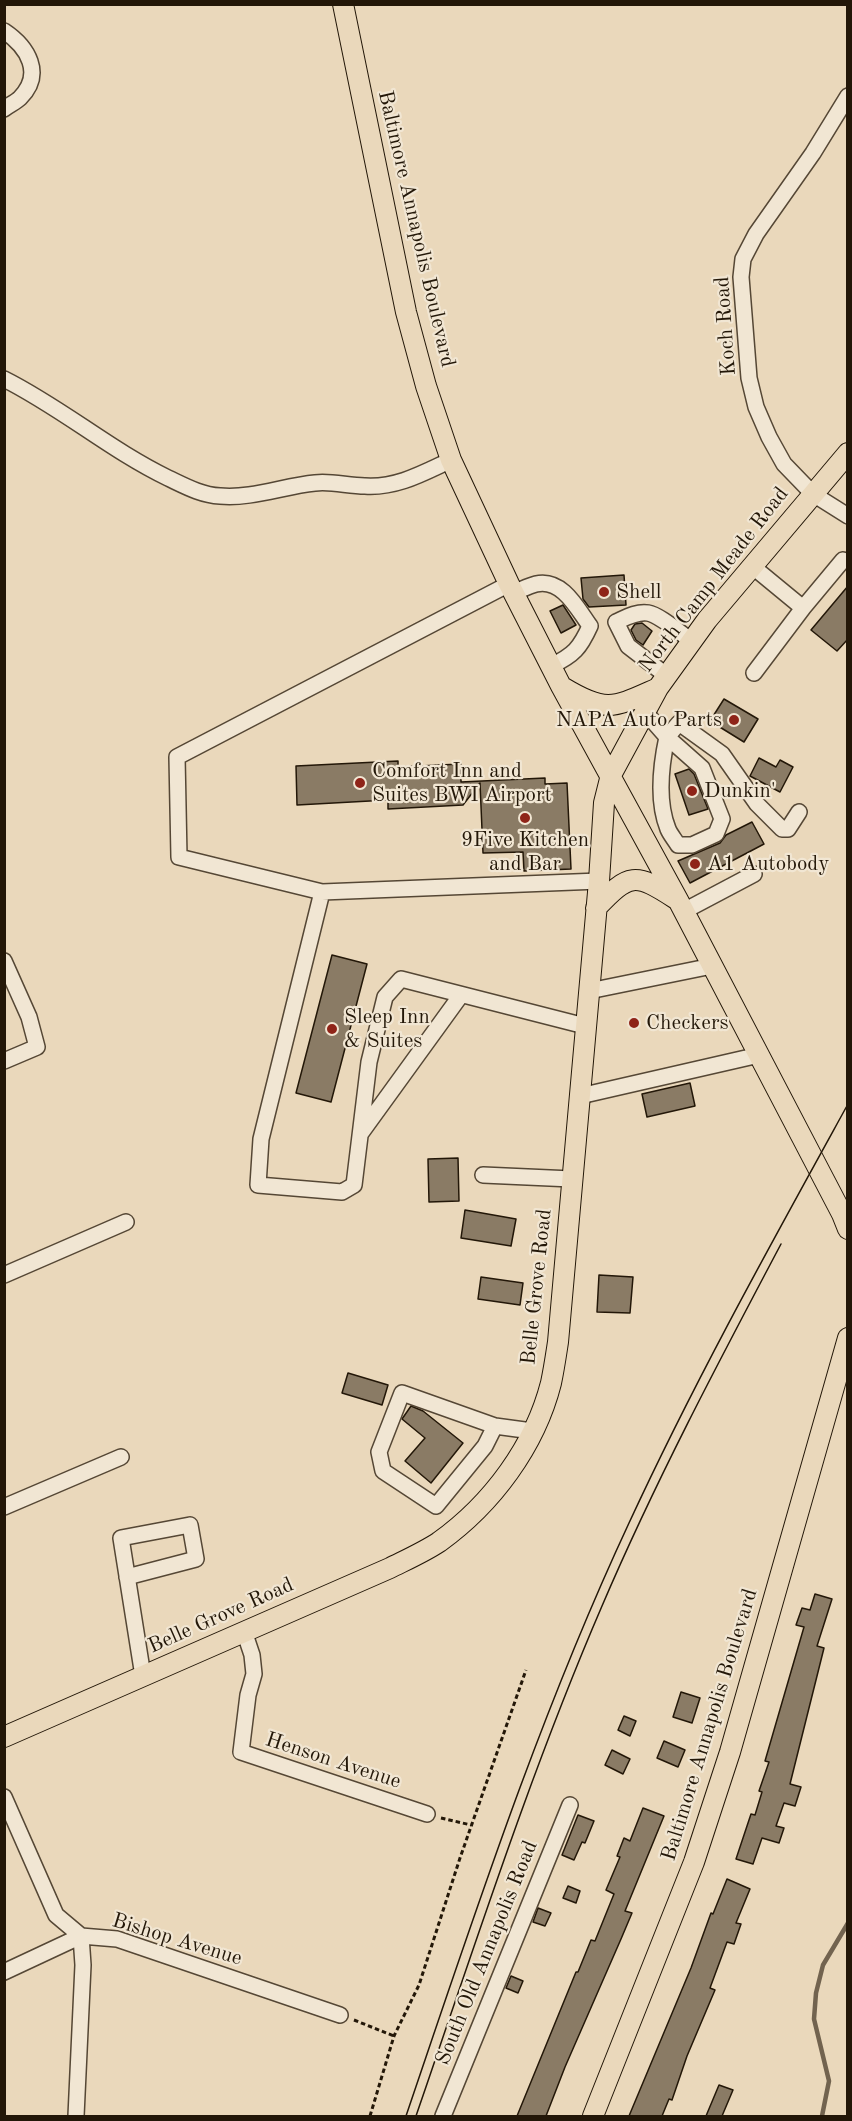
<!DOCTYPE html>
<style>
body{margin:0}
#map{position:relative;width:852px;height:2121px;overflow:hidden;background:#ead8bb;font-family:"Old Standard TT",serif}
canvas{display:block}
.frame{position:absolute;inset:0;border:6px solid #231708;pointer-events:none}
</style>
<div id="map">
<canvas width="852" height="2121"></canvas>
<div class="frame"></div>
</div>
<script>
const context = document.querySelector('canvas').getContext('2d');
context.lineJoin = 'round';
function trace(path, color, width, dash) {
  context.strokeStyle = color;
  context.lineWidth = width;
  context.lineCap = dash ? 'butt' : 'round';
  context.setLineDash(dash || []);
  context.stroke(path);
}
function paint(path, color) {
  context.fillStyle = color;
  context.fill(path, 'evenodd');
}
function write(font, color, halo, rows, align = 'center') {
  context.font = font + ' "Old Standard TT",serif';
  context.lineWidth = 4.5;
  context.setLineDash([]);
  context.textBaseline = 'middle';
  context.strokeStyle = halo;
  context.fillStyle = color;
  for (const [text, x, y, turn = 0] of rows) {
    context.save();
    context.translate(x, y);
    context.rotate((+turn || 0) * Math.PI / 180);
    context.textAlign = isNaN(turn) ? turn : align;
    if (halo) context.strokeText(text, 0, 0);
    context.fillText(text, 0, 0);
    context.restore();
  }
}
trace(new Path2D(`
 M822,2116L829,2081L814,2019L816,1993L823,1965L848,1923`), '#72634f', 4.5);
const building = new Path2D(`
 M624,575L626,605L589,607L583,599L581,578Z
 M848,586V639L837,651L811,630Z
 M563,605L576,625L561,633L550,611Z
 M642,623L652,631L643,645L636,640L631,630L635,624Z
 M724,699L758,719L744,742L710,721Z
 M759,758L776,767L780,760L793,767L780,792L750,776Z
 M398,761V767L461,764V782L545,778V784L567,783L571,869L524,871L523,852L483,853L480,783L463,805L388,809V800L297,805L296,766Z
 M689,769L694,774L708,809L689,815L675,774Z
 M752,822L764,844L690,883L678,861L720,843L726,835Z
 M332,955L367,964L331,1102L296,1093Z
 M690,1083L695,1106L647,1117L642,1094Z
 M458,1158L459,1201L429,1202L428,1159Z
 M465,1210L516,1219L511,1246L461,1238Z
 M599,1275L633,1277L630,1313L597,1312Z
 M481,1277L523,1283L520,1305L478,1299Z
 M348,1373L388,1385L382,1405L342,1393Z
 M411,1406L423,1411L463,1443L431,1483L405,1461L425,1438L402,1419Z
 M815,1594L832,1599L817,1646L824,1648L790,1784L801,1787L795,1806L784,1803L776,1826L784,1828L779,1843L762,1838L753,1864L736,1859L751,1814L755,1815L762,1792L759,1791L769,1762L765,1761L804,1627L796,1625L802,1608L810,1610Z
 M681,1692L700,1698L692,1723L673,1717Z
 M624,1716L636,1721L630,1736L618,1730Z
 M664,1741L685,1750L678,1767L657,1758Z
 M612,1750L630,1759L623,1774L605,1765Z
 M643,1808L664,1816L625,1911L632,1913L621,1939L565,2067L546,2116H517L576,1972H578L591,1940L595,1941L614,1894L606,1890L620,1857L617,1856L624,1838L630,1841Z
 M578,1815L594,1821L585,1843L582,1842L574,1860L562,1855Z
 M727,1879L750,1889L736,1923L741,1924L734,1944L727,1942L710,1988L715,1990L687,2056L672,2100L669,2099L662,2116H629L691,1968L711,1913L713,1914Z
 M568,1886L580,1891L576,1903L563,1898Z
 M538,1908L551,1913L545,1926L533,1922Z
 M511,1976L523,1981L518,1993L506,1988Z
 M719,2085L733,2090L722,2116H706Z`);
paint(building, '#8a7b65');
trace(building, '#231708', 1.5);
const minor = new Path2D(`
 M4,31C28,47 44,74 20,98C16,102 9,105 4,109
 M848,96L813,153L756,234L743,259L741,277L749,378L756,407L769,437L784,464L813,494L848,516
 M4,379C62,408 110,450 168,478C185,486 201,495 220,496C251,499 284,486 315,483C332,481 348,486 365,486C397,488 423,473 451,460
 M752,566L803,608L754,673
 M509,584L177,757L179,857L322,892L599,881
 M513,593C521,590 528,586 536,584C562,578 577,608 590,626C580,648 574,655 551,666
 M803,608L843,560
 M667,676L628,646L616,622C625,618 637,611 648,613C660,615 681,634 692,641
 M645,712L667,737C661,765 657,802 668,829C670,834 675,840 678,845H692L716,834L722,819L702,768L667,737L679,723L722,754L757,804L782,829H788L799,812
 M322,892L261,1139L258,1185L342,1192L354,1185L369,1062L385,997L401,979L585,1026
 M684,911L754,874
 M4,961L29,1017L37,1047L4,1061
 M589,991L712,966
 M580,1096L759,1055
 M361,1133L461,995
 M483,1175L572,1179
 M4,1275L126,1222
 M495,1426L485,1446L436,1506L383,1471L379,1452L402,1393L495,1426L532,1431
 M4,1507L121,1457
 M127,1577L196,1559L190,1525L121,1538L143,1676
 M244,1631L252,1655L254,1674L248,1695L241,1752L427,1814
 M4,1797L56,1915L81,1936L83,1965L76,2116
 M4,1972L81,1936L117,1939L340,2015
 M443,2116L570,1805`);
const major = new Path2D(`
 M343,4L406,312L426,386L451,460L509,584L561,686L678,900L842,1214L848,1229
 M564,688C607,714 615,707 658,688
 M596,908C629,873 635,872 676,899
 M4,1737L390,1568C406,1560 424,1552 439,1542C492,1504 535,1446 551,1383C554,1369 556,1355 558,1342L599,881L604,803L611,775L658,688L707,620L848,453
 M593,2116L694,1862L730,1752L848,1338`);
trace(minor, '#554735', 18);
trace(major, '#231708', 22);
trace(new Path2D(`
 M441,1818L471,1825
 M354,2020L394,2036
 M370,2116L394,2036L419,1985L460,1858L526,1670`), '#231708', 3, [4.5, 3]);
trace(minor, '#f1e6d3', 15);
trace(major, '#ead8bb', 20);
trace(new Path2D(`
 M406,2116C474,1916 539,1716 629,1523C695,1380 772,1242 848,1104
 M416,2116C475,1945 530,1773 602,1606C655,1482 718,1363 781,1244`), '#231708', 1.5);
for (const [x, y, r, color] of [
 [604,592,6,"#8f2418"],
 [734,720,6,"#8f2418"],
 [360,783,6,"#8f2418"],
 [692,791,6,"#8f2418"],
 [525,818,6,"#8f2418"],
 [695,864,6,"#8f2418"],
 [634,1023,6,"#8f2418"],
 [332,1029,6,"#8f2418"]
]) {
  const dot = new Path2D();
  dot.arc(x, y, r, 0, 2 * Math.PI);
  context.fillStyle = color;
  context.fill(dot);
  trace(dot, '#f1e6d3', 2);
}
write('21px', '#231708', '#f1e6d3', [
 ["Baltimore Annapolis Boulevard",416,229,77],
 ["Koch Road",726,326,-94],
 ["North Camp Meade Road",714,580,-52],
 ["Belle Grove Road",537,1287,-84],
 ["Belle Grove Road",221,1616,-24],
 ["Baltimore Annapolis Boulevard",710,1725,-73],
 ["Henson Avenue",333,1761,18],
 ["Bishop Avenue",177,1940,17],
 ["South Old Annapolis Road",487,1953,-68]
]);
write('21px', '#231708', '#f1e6d3', [
 ["Shell",616,592],
 ["NAPA Auto Parts",722,720,"right"],
 ["Comfort Inn and",372,771],
 ["Suites BWI Airport",372,795],
 ["Dunkin'",704,791],
 ["9Five Kitchen",525,840,"center"],
 ["and Bar",525,864,"center"],
 ["A1 Autobody",707,864],
 ["Sleep Inn",344,1017],
 ["& Suites",344,1041],
 ["Checkers",646,1023]
], 'left');
</script>
